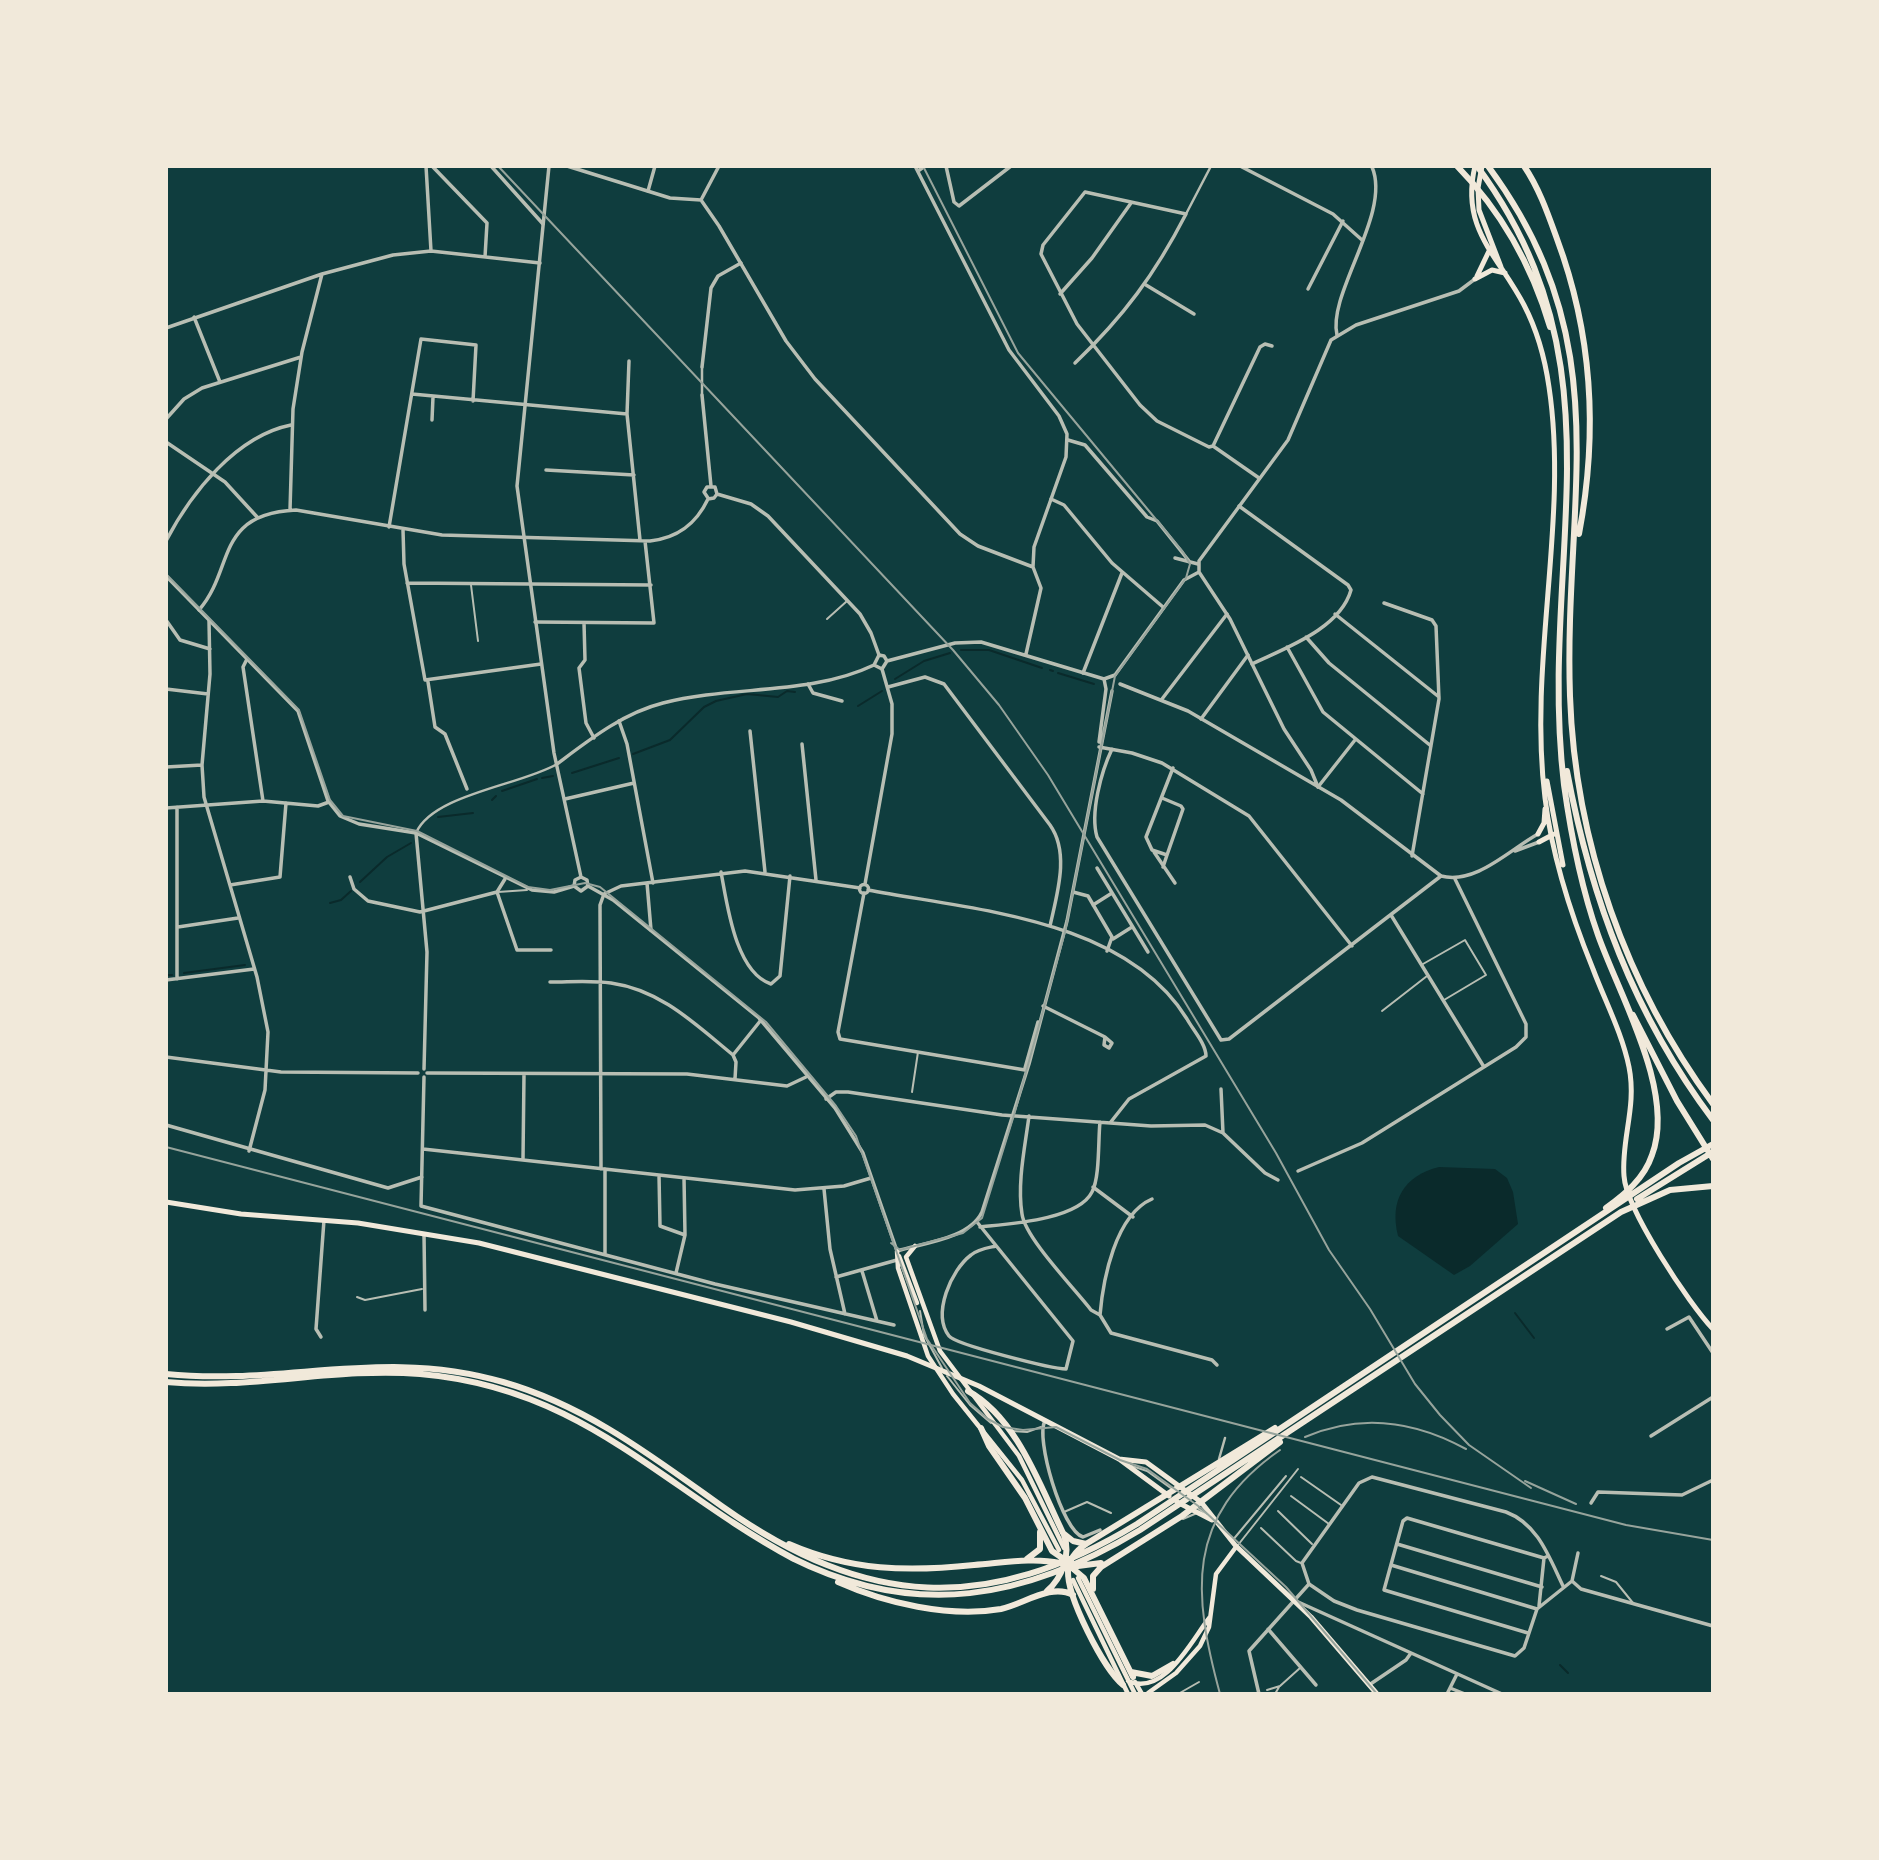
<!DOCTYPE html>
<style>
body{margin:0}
#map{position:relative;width:1879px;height:1860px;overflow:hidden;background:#0f3d3e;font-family:"Space Grotesk",sans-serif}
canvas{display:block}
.frame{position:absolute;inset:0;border:168px solid #f1e9da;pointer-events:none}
</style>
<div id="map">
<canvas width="1879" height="1860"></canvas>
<div class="frame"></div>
</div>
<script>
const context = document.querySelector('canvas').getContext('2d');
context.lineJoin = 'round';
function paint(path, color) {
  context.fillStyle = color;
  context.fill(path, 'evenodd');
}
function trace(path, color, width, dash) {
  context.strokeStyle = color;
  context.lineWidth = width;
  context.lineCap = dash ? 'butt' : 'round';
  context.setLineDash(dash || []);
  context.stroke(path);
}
paint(new Path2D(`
 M1439,1167L1495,1169L1507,1178L1513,1192L1518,1224L1470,1266L1454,1275L1398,1236C1389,1200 1404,1176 1439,1167Z`), '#0a2a2b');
trace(new Path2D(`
 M961,650H989L1042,668
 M1050,670L1053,671
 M1058,673L1094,684
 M895,679L924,661L950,653
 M858,706L882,691
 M633,754L670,740L704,707L716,701L747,694L778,697L787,691L795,692
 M572,773L619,758
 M542,778L553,776
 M502,791L537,779
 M492,800L496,796
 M438,817L473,813
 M360,882L387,857L411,843
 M330,903L341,900L351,891
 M184,973L245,965
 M166,975H172
 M1515,1313L1534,1338
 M1560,1665L1568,1673`), '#0a2a2b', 2);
trace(new Path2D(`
 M471,585L478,641
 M827,619L847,601
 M498,892L527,890
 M1423,964L1465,940L1486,975L1444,1000
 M1382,1011L1427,976
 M912,1092L918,1052
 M357,1297L365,1300L422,1289
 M920,1311L924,1335L942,1368
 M947,1376L970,1405L991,1423
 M1012,1431L1027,1432L1041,1427
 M1132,1466L1147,1471L1172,1489
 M1301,1477L1341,1505
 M1291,1496L1329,1524
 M1196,1507L1206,1514
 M1278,1511L1312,1544
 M1064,1512L1087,1502L1111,1513
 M1183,1519L1197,1513
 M1261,1528L1296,1561L1301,1563
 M1232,1541L1286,1476
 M1238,1545L1298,1469
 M1601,1576L1616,1582L1633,1603
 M1267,1690L1280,1686L1300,1668
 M1178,1694L1199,1682
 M1275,1694L1279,1687`), '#b8beb3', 2);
trace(new Path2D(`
 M1186,214L1211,166
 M702,367V395
 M416,833C433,794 522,785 557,764
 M1219,1459L1225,1438`), '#b8beb3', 2.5);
trace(new Path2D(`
 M426,166L431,251
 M432,166L487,223L485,257
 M491,166L543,224
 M946,166L954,202L959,206L1011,166
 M1240,166L1333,214L1362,240
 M918,171L925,166
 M648,191L655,166
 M1146,285L1194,314
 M1308,289L1343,221
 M1060,294L1092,258L1131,203
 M194,317L220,382
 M166,328L322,274L393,255L431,251L540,263
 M1337,335C1327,294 1392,213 1372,167
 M629,361L627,414L640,540
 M1075,363C1124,316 1155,274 1186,214L1085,192L1043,245L1041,254L1077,324L1140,405L1157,421L1209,447L1213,446L1259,478
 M702,367L711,288L718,276L741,263
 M412,394L627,414
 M702,395L711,486
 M166,419L184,399L202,388L301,357
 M432,420L433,397
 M1068,440L1085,445L1147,517L1157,521L1189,561
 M166,442L225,482L258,518
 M1213,446L1260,347L1265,344L1272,346
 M546,470L634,475
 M717,494L751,504L768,516L860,614L871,633L879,655
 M708,498L704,492L707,487H715L717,494
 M1051,499L1064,505L1112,563L1163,607
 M1239,506L1348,585L1351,590C1340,629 1285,648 1252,664
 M290,510L293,409L302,352L322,274
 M389,527L421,339L476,345L473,401
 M403,530L404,564L425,680L541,664
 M166,541C191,493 236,436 291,425
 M1175,558L1198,564
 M407,583L651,585
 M1384,603L1432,620L1436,626L1439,699L1412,856
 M199,610C235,569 214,514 296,510L442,535L650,541C678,538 696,524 708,499L714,498L717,494
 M1335,614L1439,697
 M166,620L180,640L210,649
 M209,621L210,674L202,765L204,797L257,977L268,1032L265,1090L249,1151
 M535,622L654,623L645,541
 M584,623L585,660L579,668L586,723L594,738
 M1306,637L1329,663L1431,746
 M1287,647L1323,712L1423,794
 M247,659L243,667L263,801
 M1083,673L1122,573
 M428,682L435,727L445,734L467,789
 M808,684L813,693L842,701
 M888,687L925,677L944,684L1050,825C1070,853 1057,894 1050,926
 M166,689L208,694
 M1162,699L1227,614
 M1201,719L1248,655
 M619,721L627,744L653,883
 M750,731L765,872
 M802,744L816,880
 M1099,747L1132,753L1162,763L1249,816L1352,946
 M1112,749C1101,772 1090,813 1097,837L1221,1040L1229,1039L1441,876
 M166,767L202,765
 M1318,787L1355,740
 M1162,798L1181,806L1183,809L1167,855L1152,850L1146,837L1173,768
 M565,799L634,783
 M166,808L263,801L318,806L329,802
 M416,833L427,952L424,1069
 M1154,852L1175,883
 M1163,867L1167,855
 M1097,868L1148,952
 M721,872C727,903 735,972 771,984L780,976L790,876
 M350,877L354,889L368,901L420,912L497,892L505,879
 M647,883L651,930
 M865,884L892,734V704L882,669
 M859.5 889a4.5 4.5 0 1 1 9 0a4.5 4.5 0 1 1-9 0Z
 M230,885L280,877L286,803
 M868,890C972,910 1125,918 1187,1019C1193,1030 1206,1044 1206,1056L1129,1099L1110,1123
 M497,892L517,950H551
 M1073,892L1088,896L1112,937L1107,951
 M864,893L838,1032L840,1039L1025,1070
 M1093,905L1112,893
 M1391,915L1484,1067
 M178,927L238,918
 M1113,939L1132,927
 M177,979V807
 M166,980L254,969
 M550,982C570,982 591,980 611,983C661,990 695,1024 733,1055L736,1062L735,1079
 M1043,1006L1105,1037L1104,1045L1109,1048L1112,1043L1105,1037
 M733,1055L761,1020
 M166,1057L281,1072L418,1073
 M427,1073L687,1074L787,1086L806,1077
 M424,1077L421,1206L715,1284L894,1325
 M1221,1089L1223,1133
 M826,1099L836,1092H848L1002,1115L1151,1126L1205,1125L1223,1133L1265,1173L1278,1180
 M1029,1116C1025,1147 1017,1183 1022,1214C1025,1238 1075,1289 1091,1310L1100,1315L1111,1333L1212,1360L1217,1365
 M166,1125L388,1188L422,1177
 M423,1149L795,1190L844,1186L871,1178
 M523,1159L524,1074
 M601,1169L600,905L604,894L621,886L745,871L860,888
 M605,1169V1255
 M1298,1171L1362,1143L1516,1047L1526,1037V1024L1455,879
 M659,1175L660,1226L685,1235
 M1093,1187L1133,1217
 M824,1189L830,1249L845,1314
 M977,1222L1073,1341L1066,1369C1053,1369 956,1345 949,1336C932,1314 951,1270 971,1255C978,1249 987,1248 996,1246
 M980,1227C1008,1224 1078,1220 1092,1192C1100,1177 1098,1140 1100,1122
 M424,1234L425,1310
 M862,1271L877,1321
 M676,1273L685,1235L684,1178
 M836,1277L897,1260
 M1100,1315C1103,1280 1115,1215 1152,1199
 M1667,1329L1689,1317L1713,1353
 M321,1337L316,1329L324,1220
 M1045,1421C1035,1437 1062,1531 1083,1537L1100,1530
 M1651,1436L1713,1397
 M1591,1503L1598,1492L1682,1495L1713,1480
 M1397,1544L1542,1587
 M1391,1565L1537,1609
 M1572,1581L1581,1589L1713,1626
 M1563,1586C1549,1557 1538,1524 1506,1512L1372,1477L1359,1483L1302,1563L1309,1584L1334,1601L1357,1610L1515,1656L1524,1648L1537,1609L1572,1581L1578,1553
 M1296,1601L1502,1694
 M1539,1606L1544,1558
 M1268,1629L1316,1685
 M1528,1633L1384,1590L1403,1521L1407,1518L1544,1558L1548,1556
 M1369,1685L1406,1660L1411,1653
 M1450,1688L1465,1694
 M1259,1694L1249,1651L1309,1584
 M1447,1694L1457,1674`), '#b8beb3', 3.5);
trace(new Path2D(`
 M549,166L517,486L554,753L581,877
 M567,166L670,198L701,200
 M915,166L1009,350L1059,416L1067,434L1066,457L1034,547L1033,567L1041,588L1026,654
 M701,200L719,226L786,341L815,379L960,534L978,546L1033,567
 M701,200L719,166
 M166,576L298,711L328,801L340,816L359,824L416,833L532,890L554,892L574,886L575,880L581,877
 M887,661L955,643L981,642L1104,679
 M874,665L879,655L884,656L887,661
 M874,665L882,669L887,661
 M1115,675L1184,580L1199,572
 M1104,679L1115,675
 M1120,684L1188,711L1341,800L1441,876C1476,885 1509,850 1538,834
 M1099,742L1106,689L1104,679
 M557,764C589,740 623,713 663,703C732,685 809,696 874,665
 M1318,787L1311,770L1284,729L1230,619L1199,572V561L1288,440L1331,340L1356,325L1459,291L1475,279
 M1515,851L1539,842
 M581,877L587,880L588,886L613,900L759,1018L835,1108L863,1153L897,1251C923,1243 969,1239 982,1212L1029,1064L1067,921L1112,691
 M574,886L581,891L588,886
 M1025,1068L1038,1022`), '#b8beb3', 3.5);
trace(new Path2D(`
 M915,1246L906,1257L940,1351L1019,1456L1064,1548
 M897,1251L898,1268L928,1356L953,1394L1022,1480L1059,1550
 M899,1256L917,1303
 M1078,1578L1135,1694
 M1073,1580L1128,1694
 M1128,1681C1165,1697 1192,1639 1210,1617
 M1135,1682L1142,1694
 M1148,1693L1176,1673L1200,1646L1209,1627L1216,1574L1236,1547`), '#f1e9da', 4.5);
trace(new Path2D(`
 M1475,166C1460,229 1498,255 1524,305C1537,330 1545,359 1549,387C1569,520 1528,661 1545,798C1552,856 1571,915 1593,969C1605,1001 1622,1033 1629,1067C1637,1107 1621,1139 1624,1176C1626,1209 1689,1304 1713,1329
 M1482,166L1478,188L1479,210L1501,267
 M1477,276L1489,251
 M1475,279L1492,270L1505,273
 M1547,781L1563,865
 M1538,834L1544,823L1545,809
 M1539,842L1554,834
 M166,1202L241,1214L358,1223L479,1243L791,1322L907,1356L979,1386L1119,1459L1169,1496
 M1119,1459L1146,1462L1201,1502L1235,1545L1311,1617L1377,1694
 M1177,1502L1212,1520`), '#f1e9da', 5);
trace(new Path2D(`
 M1457,166C1502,212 1532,266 1550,327
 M1477,166C1628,370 1537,559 1564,785C1571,835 1581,887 1598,935C1619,995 1676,1092 1652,1155C1644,1179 1625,1194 1606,1208
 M1488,166C1621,346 1563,496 1570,696C1575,842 1626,986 1713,1104
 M1524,166C1539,188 1548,214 1557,239C1592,333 1598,434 1579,534
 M1567,771C1591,899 1634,1015 1713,1120
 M1633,1015L1677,1101L1713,1159
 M1637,1199L1711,1153
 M166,1374C284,1386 384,1347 503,1382C587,1406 653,1457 723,1507C866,1608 987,1615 1137,1524L1679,1163L1713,1144
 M166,1382C251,1390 335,1367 420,1374C584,1388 660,1487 794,1559
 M968,1391C1017,1418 1040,1486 1063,1533L1073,1541L1086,1544
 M981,1428L989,1446L1025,1498L1052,1551L1068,1562
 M789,1544C851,1571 908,1572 974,1565C1002,1563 1033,1557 1060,1563
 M792,1558C916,1620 1026,1599 1140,1530L1621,1212L1670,1190L1713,1186
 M1027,1559L1040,1549V1532
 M1078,1566L1101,1563
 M1071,1567L1084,1578L1133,1677
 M838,1582C885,1603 949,1618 1001,1609C1024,1604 1051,1583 1073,1595
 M1093,1589V1576L1101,1567L1182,1516L1280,1442
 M1047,1591C1062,1578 1071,1555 1064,1535
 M1131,1672L1152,1676L1173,1664
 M1123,1685C1103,1668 1067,1597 1068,1571C1069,1559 1077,1550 1086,1544L1275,1428`), '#f1e9da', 6);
trace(new Path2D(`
 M166,574L299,710L330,800L343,816L417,831L528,887L550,890L585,883L600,887L766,1022L836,1106L856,1136L927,1339L970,1403L988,1419L1003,1427L1023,1430L1056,1427L1120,1460L1147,1469L1201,1508L1286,1587L1377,1694
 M891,1243L900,1250L963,1233L982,1218L1014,1115L1065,932L1115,676L1186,578L1190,564L1183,552L1018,353L923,166`), '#97a49c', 2);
trace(new Path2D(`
 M498,166L953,650L999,705L1048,775L1276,1153L1329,1250L1370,1309L1415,1384L1440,1415L1469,1445L1531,1488
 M166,1147L1626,1525L1713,1540
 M1305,1437C1360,1413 1415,1421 1466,1449
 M1525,1481L1576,1504
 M1220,1694C1193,1594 1184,1517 1280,1450`), '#97a49c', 2);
</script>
